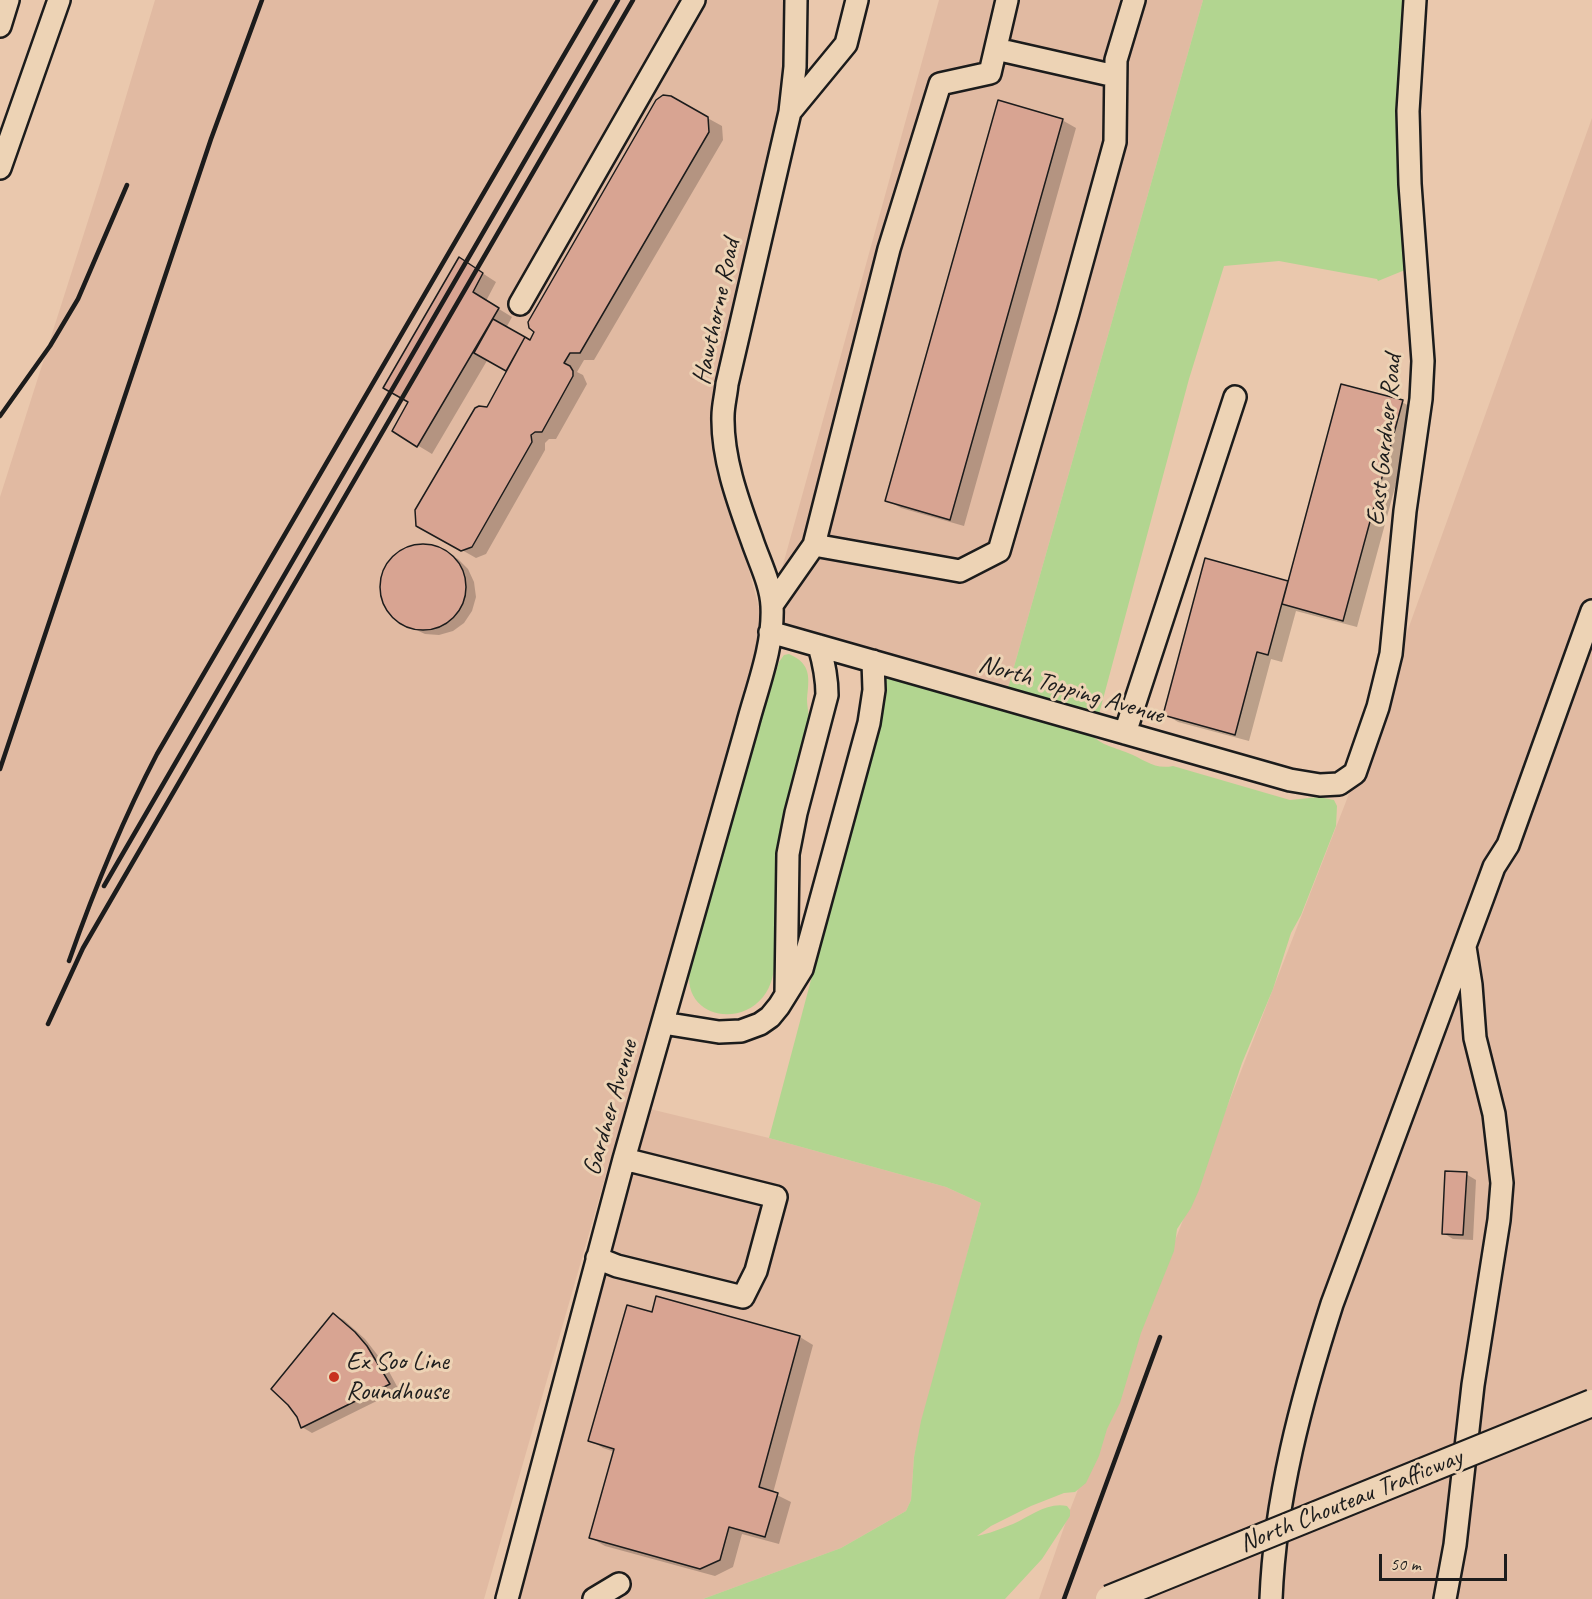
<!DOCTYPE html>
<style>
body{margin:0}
#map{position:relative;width:1592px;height:1599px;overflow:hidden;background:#eac8ad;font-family:Caveat,sans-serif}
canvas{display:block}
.scale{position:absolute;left:1379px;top:1554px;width:128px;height:27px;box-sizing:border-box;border:3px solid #1c1c1c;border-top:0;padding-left:8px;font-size:18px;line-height:21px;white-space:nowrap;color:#1c1c1c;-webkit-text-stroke:4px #edd3b5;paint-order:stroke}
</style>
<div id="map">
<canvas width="1592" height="1599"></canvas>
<div class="scale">50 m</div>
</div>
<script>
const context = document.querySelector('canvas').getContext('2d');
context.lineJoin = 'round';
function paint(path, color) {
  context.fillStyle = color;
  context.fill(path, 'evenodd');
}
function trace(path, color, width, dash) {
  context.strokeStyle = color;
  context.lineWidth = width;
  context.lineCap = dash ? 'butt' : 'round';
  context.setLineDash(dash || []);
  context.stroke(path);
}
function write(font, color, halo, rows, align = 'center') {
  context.font = font + ' Caveat,sans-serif';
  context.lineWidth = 6;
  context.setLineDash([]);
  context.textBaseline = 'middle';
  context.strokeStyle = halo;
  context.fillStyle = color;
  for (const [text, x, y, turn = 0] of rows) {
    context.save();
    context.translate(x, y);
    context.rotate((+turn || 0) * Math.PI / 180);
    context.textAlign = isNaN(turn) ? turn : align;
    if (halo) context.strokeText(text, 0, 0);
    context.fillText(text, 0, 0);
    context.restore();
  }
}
paint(new Path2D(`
 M155,0H783L782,113L717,446L762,620L755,656L484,1599H0V497L101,180Z
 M939,0H1203L1008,688L778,624L776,590Z
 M1592,118V1599H1039L1070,1510L1347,799Z
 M650,1109L769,1138L946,1187L981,1203L922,1421L914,1457L911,1500L906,1511L841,1548L703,1599H515Z`), '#e1baa2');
paint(new Path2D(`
 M1203,0H1403L1397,129L1405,270L1378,281L1377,279L1279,261L1224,266L1189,379L1099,714L1008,688Z
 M789,654C812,664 809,678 807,699C807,706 809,716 810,723L776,958C774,972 772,986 763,997C737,1029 681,1015 690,968L739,793L779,662L784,655Z
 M884,673L1090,734C1105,747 1111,746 1128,753C1144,759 1154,770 1173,766L1290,800L1319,797L1334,800L1337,806L1336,826L1301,915L1291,933L1273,989L1242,1063L1199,1190L1191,1208L1177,1229L1174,1251L1141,1333L1120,1403L1107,1429L1099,1456L1086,1483L1075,1492L1064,1493L1031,1506L991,1526L977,1536C988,1534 1003,1528 1013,1524C1031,1516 1047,1502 1067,1506L1070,1510V1516L1042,1559L1005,1599H703L841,1548L906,1511L911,1500L914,1457L921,1421L981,1203L946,1187L769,1138L880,720Z`), '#b2d590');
paint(new Path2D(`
 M671,98L722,126L723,140L594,360H584L577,372L583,375L587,384L556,439H549L545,443V450L486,554L476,558L418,525L508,371L488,359L432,454L394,431L473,267L496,282L486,301L512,317L506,328L530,341Z
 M1062,120L1076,128L964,526L901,508L887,500Z
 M1402,402L1416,410L1357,627L1296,611L1282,662L1271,659L1249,741L1178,722L1165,714L1206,560L1289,582Z
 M421,545L434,547L458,559L468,569L474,582L476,597L472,611L464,623L453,631L439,635L425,634L401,623L392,614L385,603L382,590L383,577L388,565L397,555L408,548Z
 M1466,1174L1476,1180L1473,1240L1453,1239L1443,1233Z
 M653,1314L800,1337L813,1345L773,1493L791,1502L779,1544L742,1534L733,1567L715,1576L605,1546L591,1538L615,1452L603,1448L590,1440Z
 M334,1315L344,1320L365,1339L386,1366L399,1390L312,1433L302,1427Z`), '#0003');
const building = new Path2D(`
 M663,95L671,96L708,117L709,132L580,353H570L564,363L570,366L573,371V376L542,432H535L531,435L532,442L472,547L461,551L416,526L415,510L475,408L479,406L487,407L525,337L530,340L534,332L529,328L528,322L656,100Z
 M998,100L1063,119L950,520L885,501Z
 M459,257L483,273L473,292L499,308L417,447L392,431L408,402L383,388Z
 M493,319L525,337L506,371L474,353Z
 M1341,384L1403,400L1343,621L1282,604Z
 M380 587a43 43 0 1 1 86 0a43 43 0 1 1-86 0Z
 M1205,558L1288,581L1268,655L1257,652L1235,735L1163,715Z
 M1445,1171L1467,1172L1463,1235L1442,1234Z
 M656,1296L800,1336L759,1487L778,1493L765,1537L729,1527L720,1560L700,1569L589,1538L614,1449L588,1441L627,1305L652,1312Z
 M333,1313L355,1332L367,1346L390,1384L301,1428L297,1417L288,1405L271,1389Z`);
paint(building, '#d8a492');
trace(building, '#1c1c1c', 1.5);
const minor = new Path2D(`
 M0,26L8,0
 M996,49L1115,76
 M790,112L846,44L857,0
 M0,168L59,0
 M520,304L694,0
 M814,545L960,571L999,551L1068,313L1115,142L1116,60L1134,0
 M772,605L814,545L889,249L940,84L990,73L1007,0
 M770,632L1290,780L1320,785L1339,784L1355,773L1378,707L1391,654L1405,511L1421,399L1423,361L1410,184L1408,111L1415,0
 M1125,733L1235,397
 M786,994L788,854L796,813L827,695C827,677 824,663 819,646
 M663,1023L719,1032L741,1031L760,1024L770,1017L779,1006L802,969L869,723L874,690L873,661
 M597,1258L617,1266L743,1297L756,1271L776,1197L624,1159
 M507,1599L624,1159L747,726C757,688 774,646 772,606C771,584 759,561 752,540C738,501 722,458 723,416C723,406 726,395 727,384L790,112L795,67L796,0
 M594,1599L619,1584
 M1271,1599C1275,1498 1301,1401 1332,1304L1483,897L1494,867L1508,845L1592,611
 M1445,1599L1455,1545L1473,1385L1499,1220L1502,1183L1494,1114L1475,1038L1471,985L1465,947`);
trace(minor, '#1c1c1c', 26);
trace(minor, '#edd3b5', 21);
trace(new Path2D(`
 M0,416L50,346L78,299L127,185
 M0,769L211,139L262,0
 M104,886L618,0
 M69,961C94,890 122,821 157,754L596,0
 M48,1024L83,948L633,0
 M1064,1599L1160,1337`), '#1c1c1c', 4.5);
const majorBridge = new Path2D(`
 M1109,1599L1592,1403`);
trace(majorBridge, '#1c1c1c', 30, []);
trace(majorBridge, '#edd3b5', 26);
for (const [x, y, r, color] of [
 [334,1377,6,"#c8321e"]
]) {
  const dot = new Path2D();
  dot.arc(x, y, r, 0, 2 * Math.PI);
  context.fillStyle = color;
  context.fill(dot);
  trace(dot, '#edd3b5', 2);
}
write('26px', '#1c1c1c', '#edd3b5', [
 ["Hawthorne Road",717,312,-78],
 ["East Gardner Road",1385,440,-84],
 ["North Topping Avenue",1071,690,16],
 ["Gardner Avenue",611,1108,-74],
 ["North Chouteau Trafficway",1351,1501,-22]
]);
write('26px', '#1c1c1c', '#edd3b5', [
 ["Ex Soo Line",346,1362],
 ["Roundhouse",346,1392]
], 'left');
</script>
